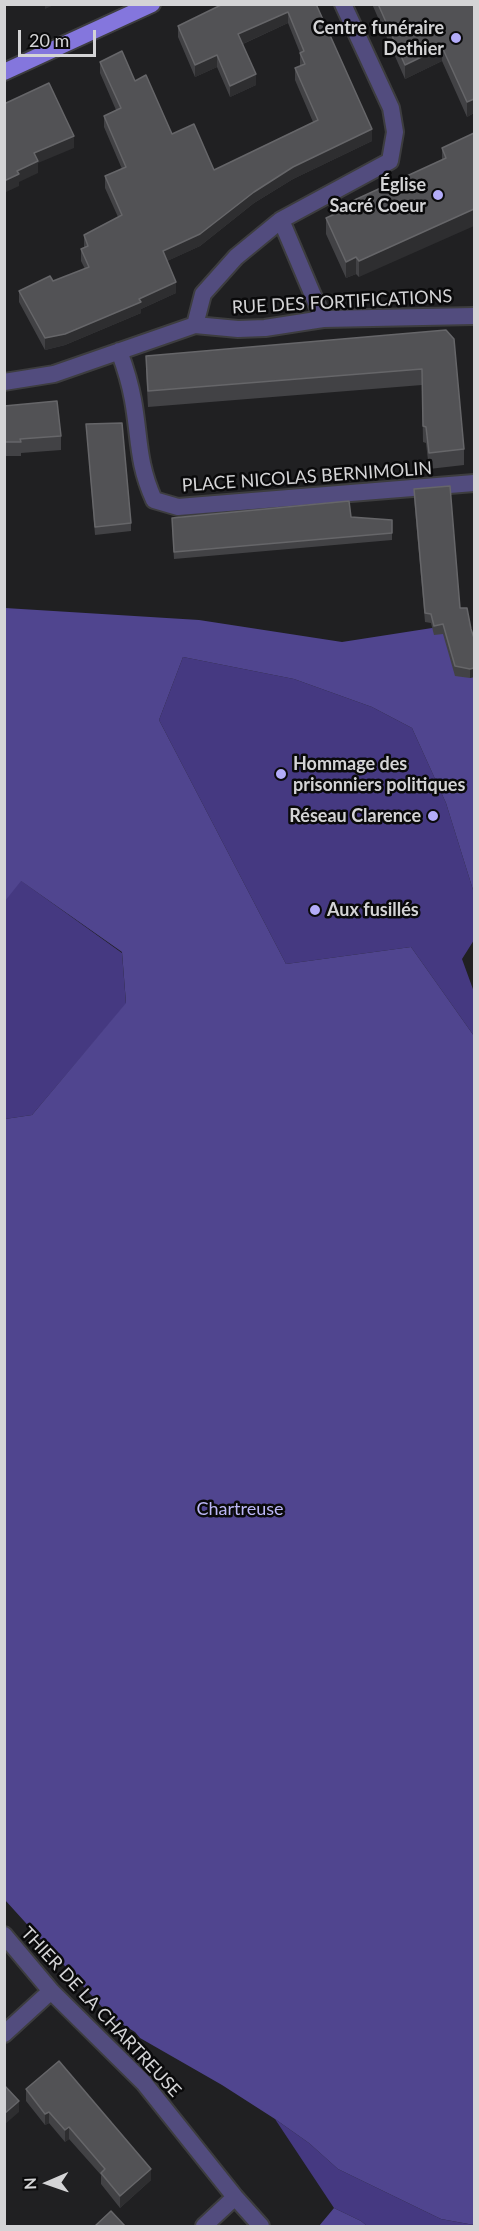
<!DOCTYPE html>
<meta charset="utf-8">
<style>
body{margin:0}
#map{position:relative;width:479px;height:2231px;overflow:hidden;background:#202022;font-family:Lato,sans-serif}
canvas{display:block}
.frame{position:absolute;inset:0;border:6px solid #d4d4d6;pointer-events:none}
.north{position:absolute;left:18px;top:2153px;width:60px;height:60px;-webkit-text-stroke:4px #0a0a0b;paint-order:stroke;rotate:268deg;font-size:16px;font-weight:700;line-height:24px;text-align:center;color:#d4d4d6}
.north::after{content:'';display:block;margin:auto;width:21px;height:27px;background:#d4d4d6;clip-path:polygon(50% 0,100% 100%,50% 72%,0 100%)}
.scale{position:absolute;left:18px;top:30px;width:78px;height:27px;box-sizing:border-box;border:3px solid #d4d4d6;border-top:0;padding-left:8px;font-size:18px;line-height:21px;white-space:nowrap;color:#d4d4d6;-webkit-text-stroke:4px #0a0a0b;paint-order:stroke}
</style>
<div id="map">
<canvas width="479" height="2231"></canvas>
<div class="frame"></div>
<div class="north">N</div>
<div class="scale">20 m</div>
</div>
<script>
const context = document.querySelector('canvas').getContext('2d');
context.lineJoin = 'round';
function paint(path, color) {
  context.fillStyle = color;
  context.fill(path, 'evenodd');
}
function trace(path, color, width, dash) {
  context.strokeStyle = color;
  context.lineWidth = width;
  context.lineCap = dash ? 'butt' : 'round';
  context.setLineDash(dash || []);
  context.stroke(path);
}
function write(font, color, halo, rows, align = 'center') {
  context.font = font + ' Lato,sans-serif';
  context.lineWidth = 5;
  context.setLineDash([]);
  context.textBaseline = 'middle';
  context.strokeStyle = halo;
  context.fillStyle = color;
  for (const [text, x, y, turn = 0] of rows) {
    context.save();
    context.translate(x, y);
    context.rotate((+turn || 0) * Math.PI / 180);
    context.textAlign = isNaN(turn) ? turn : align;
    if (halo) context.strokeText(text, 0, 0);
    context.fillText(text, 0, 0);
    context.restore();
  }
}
paint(new Path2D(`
 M183,657L294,679L372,707L412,728L446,803L474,893V940L462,959L474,992V1036L411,947L286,964L159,720Z
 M20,880L122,953L126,1004L32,1115L5,1119L4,901Z
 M275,2119L309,2143L338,2169L441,2219L474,2225V2226H367L361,2221L334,2208Z`), '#453981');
paint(new Path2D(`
 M5,608L199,620L342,642L432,628L468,630L474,652V893L446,803L412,728L372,707L294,679L183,657L159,720L286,964L411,947L474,1036V2225L441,2219L338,2169L309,2143L275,2119L222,2085L140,2038L135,2032L112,2018L5,1900V1119L32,1115L126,1003L122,952L21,881L5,901Z
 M334,2208L361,2221L367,2226H319Z`), '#50458f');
const minor = new Path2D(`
 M281,220L323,319
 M195,325L203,294L236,257L281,220L390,161L395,132L391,108L343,4
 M119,351C125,367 130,383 133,400C140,439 137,462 154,500L178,507L474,483
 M4,382L54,374L195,325L238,329L265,328L323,319L474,316
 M4,1935L51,1991L144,2083L235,2197L261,2226
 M4,2034L51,1991
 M204,2226L235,2197`);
const primary = new Path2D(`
 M4,72L152,4`);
trace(minor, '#3d3d3f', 20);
trace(primary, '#3d3d3f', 20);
trace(minor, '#524c7e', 16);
trace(primary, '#8476dd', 16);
paint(new Path2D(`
 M316,4L372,141L293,179L254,203L200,246L167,261L176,293L141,309V313L65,345L45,350L19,302V291L53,281L85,269L81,261V249L84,248V235L118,217L105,188V176L122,169L104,127V116L116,110L100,73V62L135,81L172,134L214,170L313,122L295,80V68L300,66V53L288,23L243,44L256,85L230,97L217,67L195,77L178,37V26Z
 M372,4H474V113L467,117L442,61L405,79Z
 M474,133L359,277L356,274L346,278L326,234V218L335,214V209L442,160V148Z
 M446,330L464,449V465L429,469L426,443L423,442L422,385L148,407L146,372V356Z
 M4,406L61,436V450L21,453V456H4Z
 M86,424L131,523V531L95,535Z
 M414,489L460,608L471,629L474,638V677L470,678L455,676L443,634L434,635L431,623L425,622L414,498Z
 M351,517L392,520V540L174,559L172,525Z
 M26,2089L151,2180L120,2208L101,2184V2175L69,2139L65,2142L49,2123L45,2125L26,2101Z`), '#424245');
paint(new Path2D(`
 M45,4H56L45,9Z
 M288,12V23L238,46V34Z
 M442,47V61L405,79V65Z
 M217,55V67L195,77V65Z
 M256,74V85L230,97V86Z
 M474,99V113L467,117V102Z
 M372,129V141L293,179L254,203L200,246L163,263V251L254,192L293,167Z
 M74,136V148L38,163V173L19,182V186L4,193V181L34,153Z
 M474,209V226L359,277V261Z
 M356,257V274L346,278V262Z
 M176,282V293L141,309V313L65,345L45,350V338Z
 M474,668V677L470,678V669Z
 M19,2101V2112L4,2125V2114Z
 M49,2112V2123L45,2125V2114Z
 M69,2127V2139L65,2142V2130Z
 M151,2169V2180L120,2208V2196Z`), '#2e2e30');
const building = new Path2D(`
 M223,4H316L372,129L293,167L254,192L200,234L163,251L176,282L139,299L141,302L65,334L45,338L19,291L50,276L53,281L89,267L81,249L88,246L84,235L122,215L105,176L126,167L104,116L121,108L100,62L122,51L135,81L146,75L172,134L194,124L214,170L318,120L295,68L305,64L300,53L304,51L288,12L238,34L256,74L230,86L217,55L195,65L178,26Z
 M378,4H474V99L467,102L442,47L405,65Z
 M49,83L74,136L34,153L38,161L17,171L19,174L4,181V104Z
 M474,133V209L359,261L356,257L346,262L326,218L337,213L335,209L446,158L442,148Z
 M446,330L454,339L464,449L429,453L426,427L423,426L422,369L148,391L146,356Z
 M57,401L61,436L20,439L21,442H4V406Z
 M122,423L131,523L95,527L86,424Z
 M450,486L460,608H467L471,629L474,638V668L470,669L455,666L443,624L434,626L431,614L425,613L414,489Z
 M349,501L351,517L392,520V533L174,552L172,518Z
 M59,2061L151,2169L120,2196L101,2173L105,2169L69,2127L65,2130L49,2112L45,2114L26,2089Z
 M4,2085L19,2101L4,2114Z
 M111,2211L125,2226H95Z`);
paint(building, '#525255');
trace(building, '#666669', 1.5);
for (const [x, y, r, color] of [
 [456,38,6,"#b3acf9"],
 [438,195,6,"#b3acf9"],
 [281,774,6,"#b3acf9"],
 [433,816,6,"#b3acf9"],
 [315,910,6,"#b3acf9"]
]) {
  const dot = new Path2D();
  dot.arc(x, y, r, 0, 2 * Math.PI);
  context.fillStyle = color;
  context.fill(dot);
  trace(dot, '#0a0a0b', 2);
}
write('bold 18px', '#d4d4d6', '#0a0a0b', [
 ["Centre funéraire",444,28],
 ["Dethier",444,49],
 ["Église",426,185],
 ["Sacré Coeur",426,206],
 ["Hommage des",293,764,"left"],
 ["prisonniers politiques",293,785,"left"],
 ["Réseau Clarence",421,816],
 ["Aux fusillés",327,910,"left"]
], 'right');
write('18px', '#d4d4d6', '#0a0a0b', [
 ["RUE DES FORTIFICATIONS",342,302,-3],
 ["PLACE NICOLAS BERNIMOLIN",307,477,-4],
 ["THIER DE LA CHARTREUSE",101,2012,47]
]);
write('18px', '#bdb8f7', '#0a0a0b', [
 ["Chartreuse",240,1509]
]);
</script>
